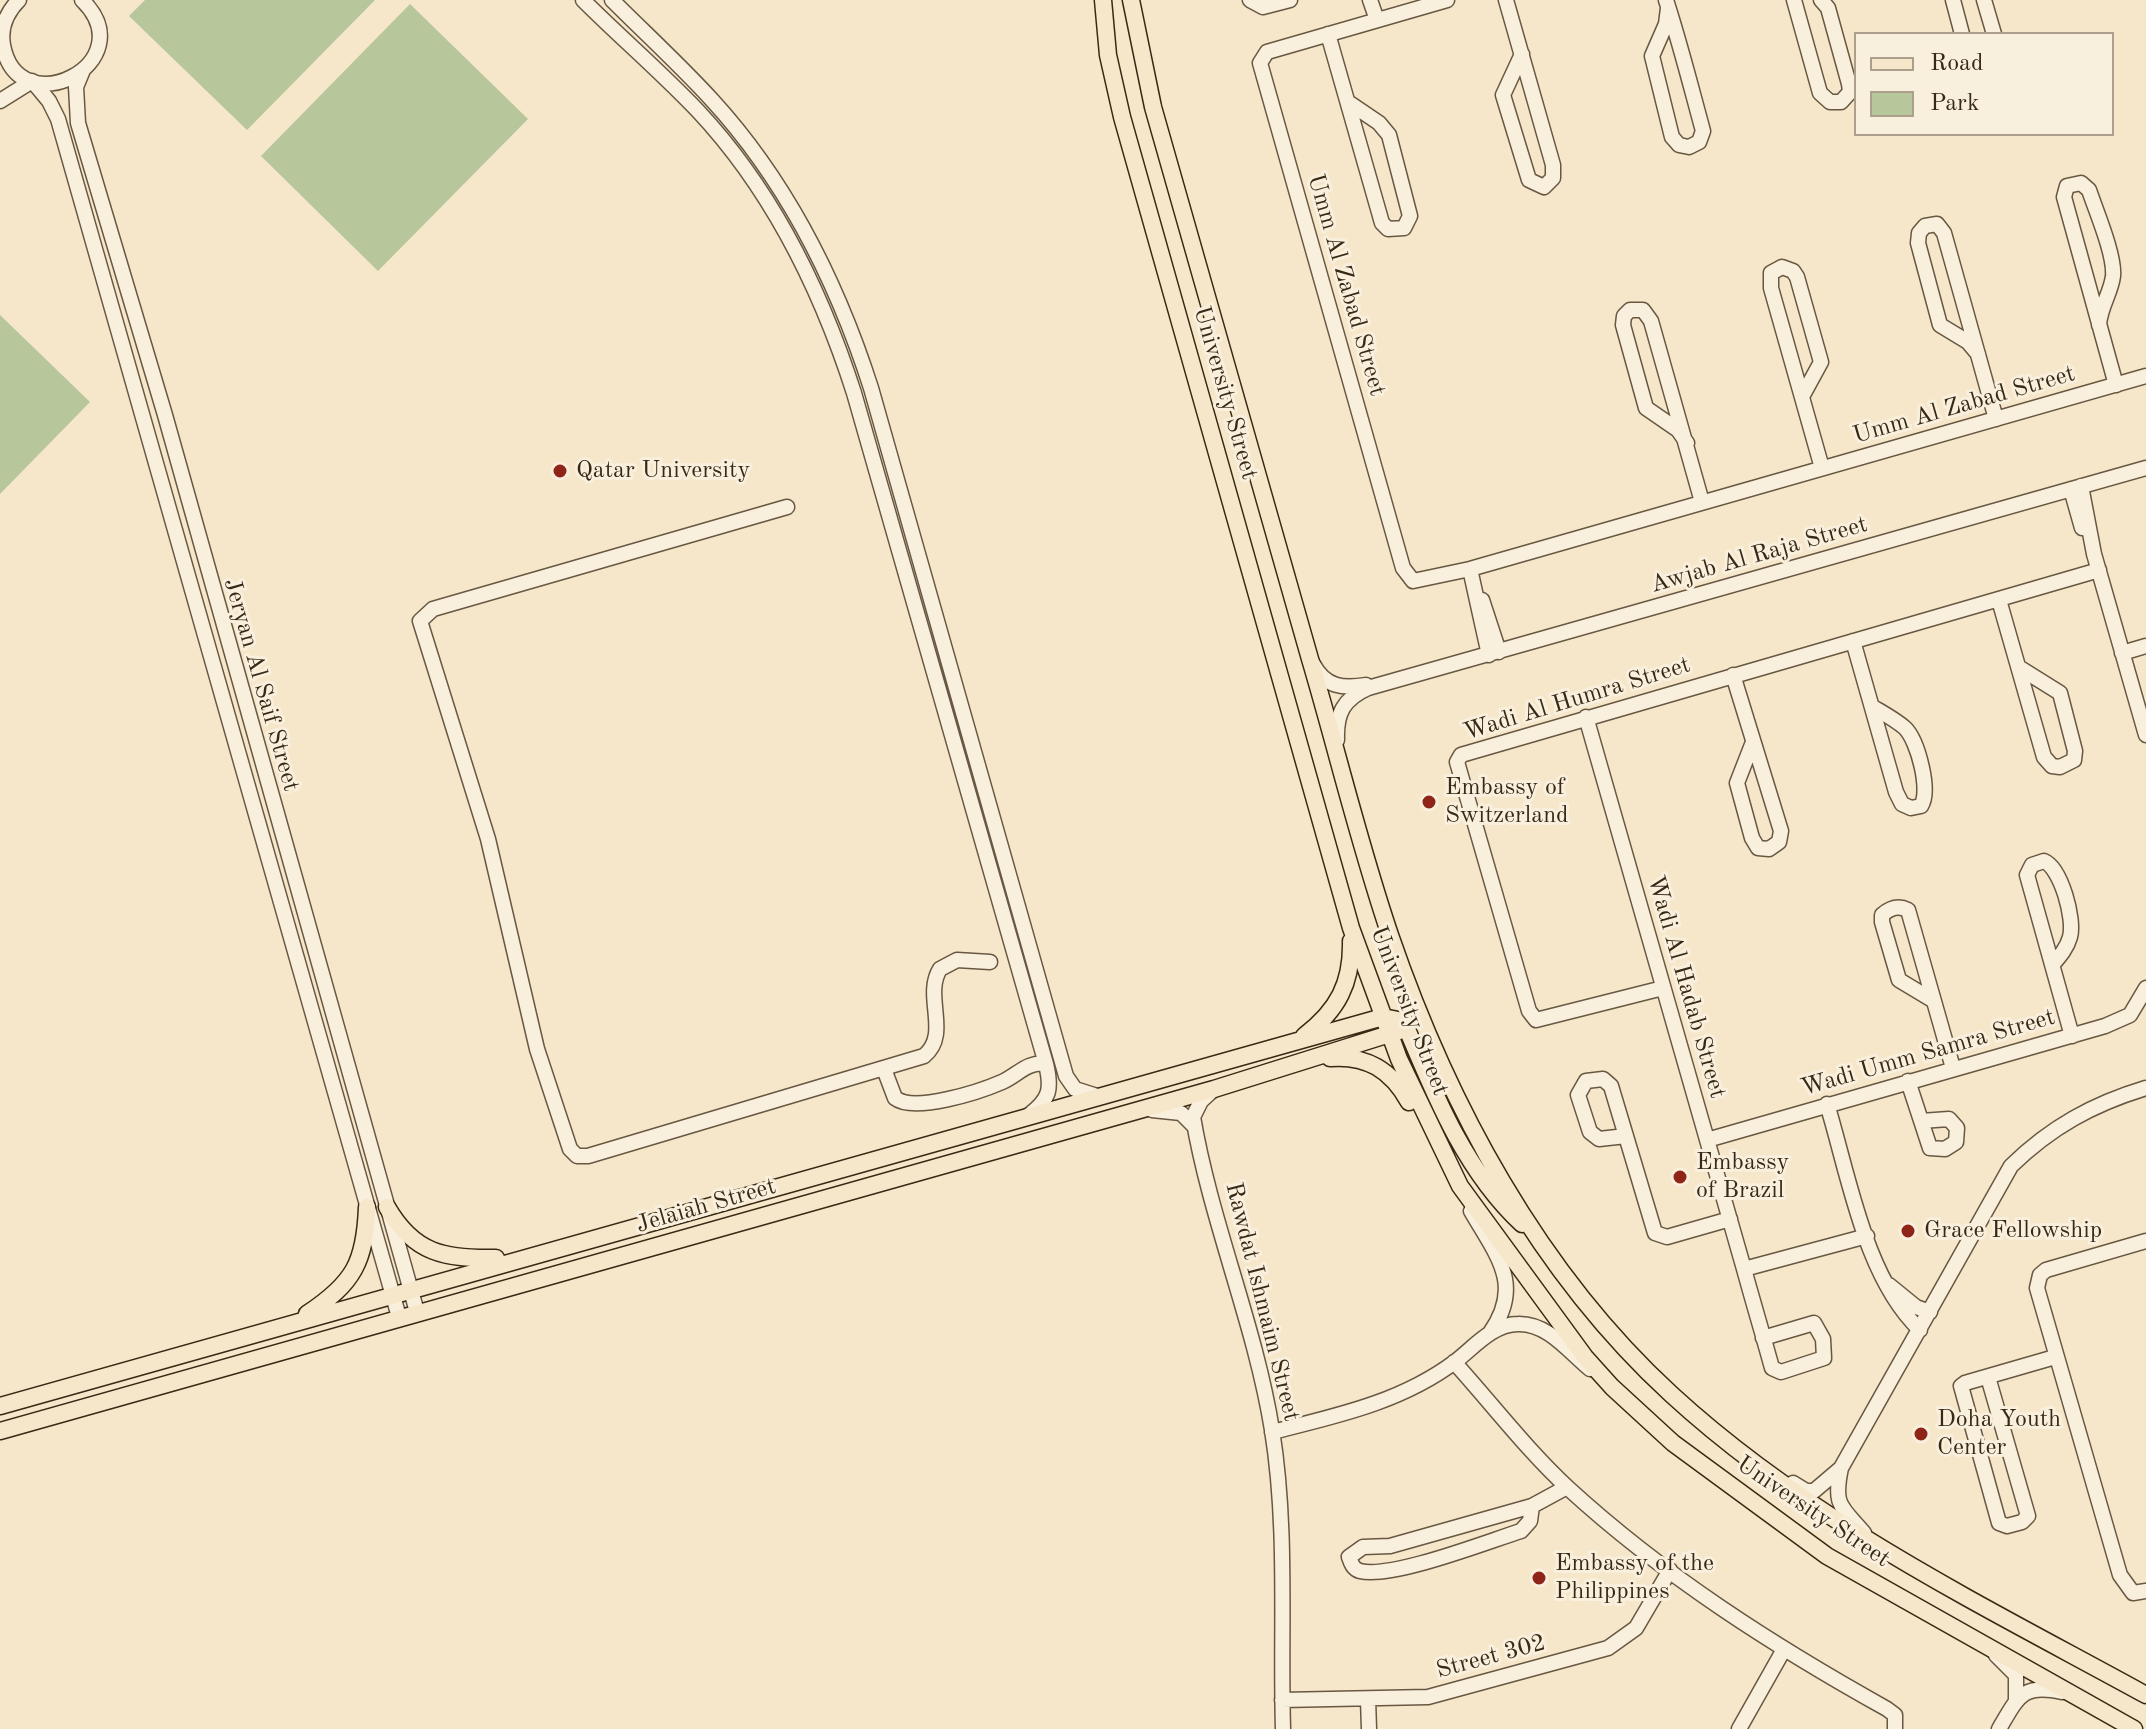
<!DOCTYPE html>
<style>
body{margin:0}
#map{position:relative;width:2146px;height:1729px;overflow:hidden;background:#f6e6ca;font-family:"Old Standard TT",serif}
canvas{display:block}
.legend{position:absolute;left:1854px;top:32px;width:260px;height:104px;box-sizing:border-box;background:#f9efdd;border:2px solid #aca08d;margin:0;padding:10px 14px;list-style:none;font-size:24px;color:#382915}
.legend li{display:flex;align-items:center;gap:16px;height:40px}
.legend b{width:40px;border:2px solid #aca08d}
</style>
<div id="map">
<canvas width="2146" height="1729"></canvas>
<ul class="legend">
<li><b style="height:10px;background:#f6e6ca"></b>Road</li>
<li><b style="height:22px;background:#b7c69b"></b>Park</li>
</ul>
</div>
<script>
const context = document.querySelector('canvas').getContext('2d');
context.lineJoin = 'round';
function paint(path, color) {
  context.fillStyle = color;
  context.fill(path, 'evenodd');
}
function trace(path, color, width, dash) {
  context.strokeStyle = color;
  context.lineWidth = width;
  context.lineCap = dash ? 'butt' : 'round';
  context.setLineDash(dash || []);
  context.stroke(path);
}
function write(font, color, halo, rows, align = 'center') {
  context.font = font + ' "Old Standard TT",serif';
  context.lineWidth = 6;
  context.setLineDash([]);
  context.textBaseline = 'middle';
  context.strokeStyle = halo;
  context.fillStyle = color;
  for (const [text, x, y, turn = 0] of rows) {
    context.save();
    context.translate(x, y);
    context.rotate((+turn || 0) * Math.PI / 180);
    context.textAlign = isNaN(turn) ? turn : align;
    if (halo) context.strokeText(text, 0, 0);
    context.fillText(text, 0, 0);
    context.restore();
  }
}
paint(new Path2D(`
 M145,0H375L247,130L129,16Z
 M410,4L528,119L378,271L261,156Z
 M0,315L90,402L0,494Z`), '#b7c69b');
const minor = new Path2D(`
 M19,0C7,12 0,28 3,45C18,127 146,63 82,0
 M583,0C620,37 661,72 698,111C773,191 821,290 854,393L1046,1064C1052,1089 1050,1099 1029,1115
 M612,0C645,33 680,65 712,100C788,183 837,282 871,388L1066,1076L1075,1089L1097,1096
 M1250,0L1263,7L1290,0
 M1370,0L1377,20
 M1447,0L1267,52L1260,63L1403,568L1413,581L1470,569L2146,376
 M1506,0L1553,165V178L1544,187L1529,180L1503,95L1522,54
 M1666,0C1680,43 1691,87 1703,131L1699,142L1689,147L1679,145L1672,137L1652,56L1666,24L1668,8
 M1794,0L1820,93L1830,102H1841L1850,92L1849,84L1828,8L1821,0
 M1953,0L1962,34
 M1984,0L1994,34
 M1328,34L1382,223L1388,229L1404,228L1410,216L1389,135L1379,123L1351,104
 M83,70L76,87L78,123L165,415L417,1312
 M34,83L49,101L58,119L399,1317
 M0,101L32,81
 M2099,325C2100,307 2111,293 2113,276C2115,255 2096,211 2089,190L2081,183L2067,186L2064,197L2116,385
 M1978,354L1968,342L1940,325L1918,243L1919,233L1925,226L1937,224L1944,233L1996,419
 M1803,395L1821,362L1797,277L1793,271L1782,267L1771,273V288L1822,468
 M1687,443L1678,430L1646,408L1623,325L1624,316L1630,310H1643L1651,321L1702,502
 M2081,486L2094,554L2146,735
 M2071,489L2082,528
 M787,507L433,609L420,621L488,839L537,1049L570,1149L577,1156H588L924,1056C951,1034 923,996 940,969L957,960L990,962
 M1470,569L1489,655
 M1482,600L1499,652
 M1999,600L2044,757L2052,766L2060,767L2074,760L2075,751L2060,693L2020,668
 M1853,641L1896,792L1902,804L1911,808L1921,806C1931,791 1918,741 1905,728C1896,720 1883,713 1873,707
 M2122,653L2146,646
 M1313,664C1325,687 1343,689 1366,685
 M1733,675L1781,831L1779,842L1769,849L1758,848L1752,838L1737,783L1753,742
 M1586,717C1638,901 1691,1085 1744,1269C1753,1302 1763,1335 1772,1368L1781,1372L1824,1358L1823,1339L1814,1323L1763,1338
 M1337,740C1336,714 1343,699 1368,688L2146,468
 M2053,964C2060,956 2067,948 2070,937C2075,919 2061,868 2044,861L2032,865L2027,875L2072,1036
 M1663,988L1536,1020L1529,1011L1457,762L1461,755L2099,570
 M1934,1001L1899,980L1882,922V915C1890,908 1898,905 1908,910L1953,1068
 M884,1069L895,1098C914,1113 979,1092 1002,1082C1018,1075 1027,1061 1046,1064
 M1908,1081L1930,1148L1945,1149L1956,1142L1957,1128L1949,1119L1921,1121
 M1214,1089L1201,1101L1193,1117C1211,1223 1255,1324 1272,1430C1288,1529 1280,1630 1283,1729
 M1827,1104C1849,1176 1865,1278 1920,1330
 M1152,1110L1181,1113L1195,1127
 M1626,1136L1599,1139L1590,1132L1578,1095L1586,1081L1603,1079L1611,1086L1655,1233L1667,1237L1730,1219
 M1707,1140L2105,1026L2130,1015L2146,988
 M1471,1211C1497,1256 1524,1285 1490,1333
 M2146,1241L2046,1270L2040,1275L2037,1288L2120,1575L2133,1593L2146,1591
 M1744,1269L1867,1236
 M1889,1285L1916,1307L1930,1312
 M1454,1362C1492,1404 1527,1450 1568,1488C1664,1576 1774,1646 1887,1709L1895,1715V1729
 M1988,1377L2028,1516L2022,1522L2007,1526L1999,1523L1961,1386L1965,1383L2055,1357
 M1272,1432C1336,1416 1402,1402 1456,1361C1474,1347 1493,1324 1518,1324C1548,1323 1569,1352 1590,1369
 M1841,1468C1833,1506 1841,1506 1864,1533
 M1793,1483L1806,1491H1814L1841,1468L2011,1166C2051,1127 2093,1104 2146,1088
 M1532,1506L1530,1521L1521,1531C1486,1542 1392,1579 1360,1571C1353,1569 1351,1563 1349,1557L1363,1547L1390,1546L1532,1506L1567,1487
 M1996,1655L2016,1675V1700
 M1368,1699L1369,1729
 M1282,1700L1428,1697L1608,1648L1636,1628L1670,1570
 M1739,1729L1783,1651
 M1999,1729C2018,1697 2022,1683 2062,1692`);
const major = new Path2D(`
 M1103,0L1108,55L1122,117L1351,928L1399,1059L1460,1186L1585,1357L1612,1387L1673,1443L1827,1556L2134,1729
 M1131,0L1153,107C1206,291 1257,475 1310,659C1337,750 1359,844 1390,935C1448,1104 1538,1272 1671,1394C1810,1522 1982,1605 2146,1695
 M1304,1036C1338,1010 1352,983 1351,941
 M1330,1058C1367,1055 1391,1070 1409,1102
 M387,1207C414,1254 445,1259 496,1258
 M307,1314C354,1283 365,1262 367,1207
 M0,1406L1383,1017L1398,1020L1407,1029C1436,1098 1466,1172 1522,1224
 M0,1431L1214,1089L1399,1031`);
trace(minor, '#685842', 17);
trace(major, '#382915', 19);
trace(minor, '#f9efdd', 14);
trace(major, '#f6e6ca', 16);
for (const [x, y, r, color] of [
 [560,471,8,"#8f2418"],
 [1429,802,8,"#8f2418"],
 [1680,1177,8,"#8f2418"],
 [1908,1231,8,"#8f2418"],
 [1921,1434,8,"#8f2418"],
 [1539,1578,8,"#8f2418"]
]) {
  const dot = new Path2D();
  dot.arc(x, y, r, 0, 2 * Math.PI);
  context.fillStyle = color;
  context.fill(dot);
  trace(dot, '#f9efdd', 3);
}
write('24px', '#382915', '#f9efdd', [
 ["Umm Al Zabad Street",1346,285,74],
 ["University Street",1225,393,74],
 ["Umm Al Zabad Street",1964,405,-16],
 ["Awjab Al Raja Street",1759,555,-16],
 ["Jeryan Al Saif Street",261,685,74],
 ["Wadi Al Humra Street",1577,699,-17],
 ["Wadi Al Hadab Street",1686,987,74],
 ["University Street",1409,1011,69],
 ["Wadi Umm Samra Street",1928,1053,-16],
 ["Jelaiah Street",706,1206,-16],
 ["Rawdat Ishmaim Street",1262,1302,76],
 ["University Street",1813,1512,34],
 ["Street 302",1491,1657,-15]
]);
write('24px', '#382915', '#f9efdd', [
 ["Qatar University",576,471],
 ["Embassy of",1445,788],
 ["Switzerland",1445,816],
 ["Embassy",1696,1163],
 ["of Brazil",1696,1191],
 ["Grace Fellowship",1924,1231],
 ["Doha Youth",1937,1420],
 ["Center",1937,1448],
 ["Embassy of the",1555,1564],
 ["Philippines",1555,1592]
], 'left');
</script>
